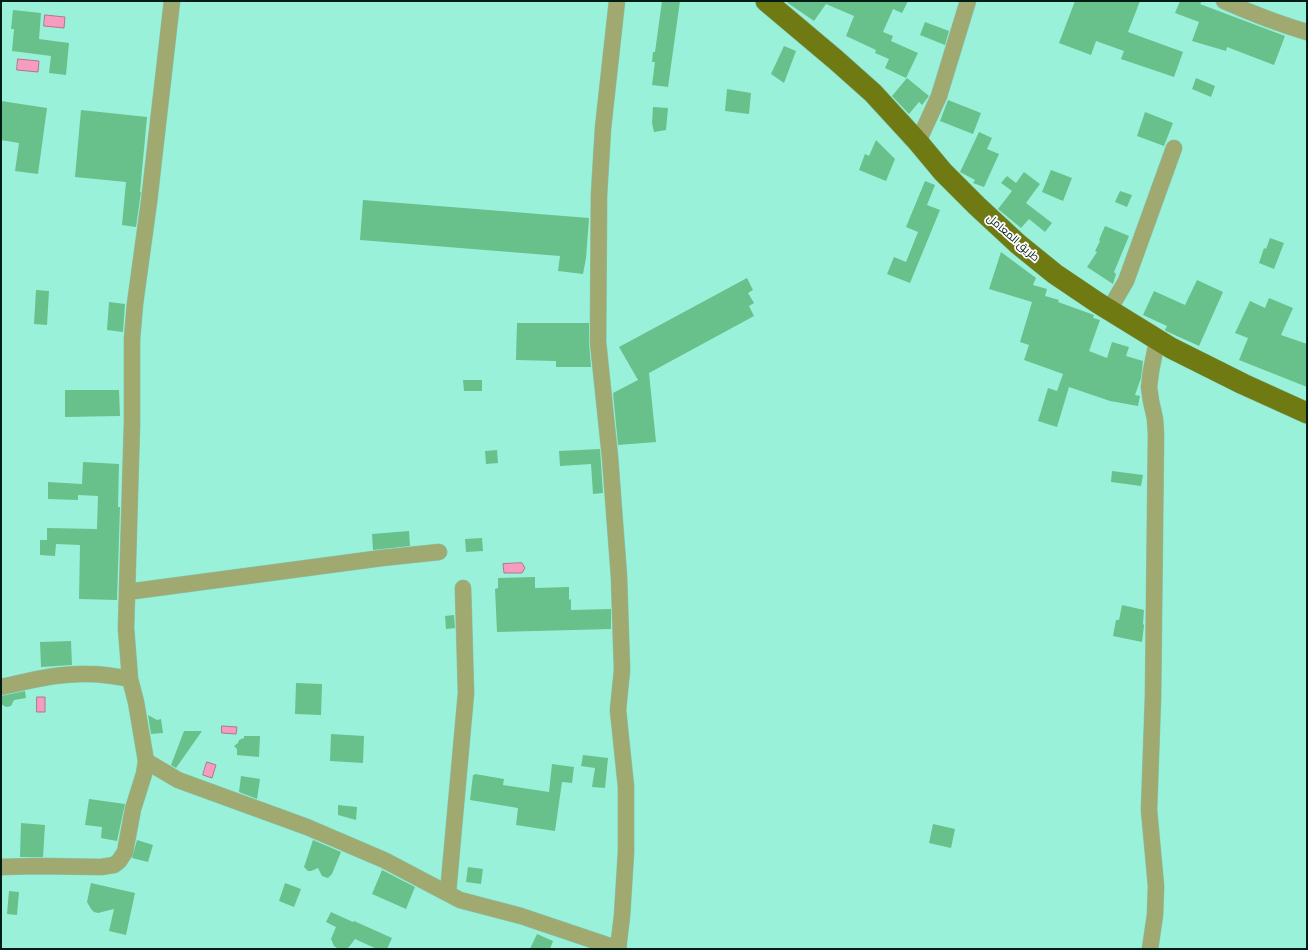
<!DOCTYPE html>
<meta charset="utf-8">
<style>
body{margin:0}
#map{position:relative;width:1308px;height:950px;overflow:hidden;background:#9af1da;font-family:"Alegreya Sans",sans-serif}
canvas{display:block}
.frame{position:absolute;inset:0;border:2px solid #021c16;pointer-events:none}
</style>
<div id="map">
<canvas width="1308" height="950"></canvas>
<div class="frame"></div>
</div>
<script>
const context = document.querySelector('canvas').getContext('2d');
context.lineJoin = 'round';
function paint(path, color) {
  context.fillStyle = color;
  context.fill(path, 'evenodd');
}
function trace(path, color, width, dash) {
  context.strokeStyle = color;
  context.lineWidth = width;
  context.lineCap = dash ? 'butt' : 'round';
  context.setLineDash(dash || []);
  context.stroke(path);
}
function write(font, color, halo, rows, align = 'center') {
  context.font = font + ' "Alegreya Sans",Cairo,sans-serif';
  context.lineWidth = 3.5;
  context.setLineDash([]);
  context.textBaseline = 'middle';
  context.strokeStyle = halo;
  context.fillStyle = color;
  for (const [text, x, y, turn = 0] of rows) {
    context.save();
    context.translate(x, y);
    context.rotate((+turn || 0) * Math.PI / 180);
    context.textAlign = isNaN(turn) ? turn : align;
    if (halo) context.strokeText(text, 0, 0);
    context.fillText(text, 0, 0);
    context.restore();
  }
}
const water = new Path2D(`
 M45,15L65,17L64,28L44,26Z
 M18,59L39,61L38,72L17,70Z
 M522,563L525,568L522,573H504L503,564Z
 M37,697H45V712H37Z
 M222,726L237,727L236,734L222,733Z
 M207,762L216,765L212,778L203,775Z`);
paint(water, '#f79cbe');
trace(water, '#ae768c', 1);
paint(new Path2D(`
 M662,1H680L668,87L652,85L655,62H652L653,52H655Z
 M785,1H908L902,13L893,9L883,32L893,36L891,41L918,53L906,78L885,68L889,59L875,53L876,50L846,36L854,16L826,4L814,21Z
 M1075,1H1140L1128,32L1183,52L1174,77L1121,59L1124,51L1096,41L1091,55L1059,43Z
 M1180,1H1202L1200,4L1285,36L1274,65L1227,47L1226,51L1192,41L1199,22L1175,13Z
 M13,10L41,13L39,39L69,43L66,75L49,73L51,56L12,51L14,29H11Z
 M925,22L949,31L945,45L920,35Z
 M784,46L796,51L784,83L771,74Z
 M907,78L929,96L922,105L919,102L909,114L892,96Z
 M1196,78L1215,86L1211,97L1192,89Z
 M727,89L751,93L749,114L725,111Z
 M948,100L981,113L973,134L940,121Z
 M1,101L47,108L38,174L15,171L19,143L1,140Z
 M653,107L668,108L666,130L654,132L652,123Z
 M81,110L147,117L140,192H141L136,227L122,225L126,182L75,177Z
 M1145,112L1173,123L1164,146L1137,136Z
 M979,132L992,138L987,149L999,154L984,187L973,183L975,180L960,172Z
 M876,140L895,159L886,181L859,170L865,154L869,156Z
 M1051,170L1072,178L1063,201L1042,192Z
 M1024,172L1040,184L1026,203L1052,223L1045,232L1029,219L1021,228L998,209L1012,191L1001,183L1007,176L1016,183Z
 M925,181L935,185L927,205L940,210L910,283L887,274L894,257L906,262L918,232L906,227Z
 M1120,191L1132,195L1127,207L1115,202Z
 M363,200L589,218L586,258L583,274L558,271L560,256L360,240Z
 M1105,226L1129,236L1114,272L1116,274L1113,284L1087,267L1097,252L1095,251L1100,241L1099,240Z
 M1270,238L1284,243L1274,269L1259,263L1264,248L1266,249Z
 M1001,252L1036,278L1033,285L1047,289L1045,296L1059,300L1058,302L1094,315L1093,318L1100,320L1089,351L1107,358L1112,342L1129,347L1126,356L1143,361L1141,378L1135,395L1140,396L1138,406L1110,401L1069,387L1057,427L1038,421L1048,388L1057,391L1063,374L1024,360L1029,345L1020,342L1032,302L989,289Z
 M747,278L753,290L748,293L754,303L749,306L754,316L649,373L656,442L618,445L613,393L638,380L619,347Z
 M1197,280L1223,292L1199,346L1166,331L1165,330L1167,326L1143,315L1154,291L1185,305Z
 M36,290L49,291L47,325L34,324Z
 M1269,298L1293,308L1281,335L1307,344V387L1239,360L1248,338L1235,333L1250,301L1265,308Z
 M109,302L125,304L123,332L107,330Z
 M517,323H589V343L591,367H556V361L516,360Z
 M463,380H482V391H464Z
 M65,390H119L120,416L65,417Z
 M600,449L603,493L593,494L591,464L560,466L559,451Z
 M497,450L498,463L486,464L485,451Z
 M83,462L119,464L118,507H120L117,600L79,599L80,545L56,544L55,556L40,555V540H47V528L97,529L98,496L78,495V500L48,499V482L82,484Z
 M1112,471L1143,475L1141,486L1111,482Z
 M409,531L410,546L373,550L372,534Z
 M482,538L483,551L466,552L465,539Z
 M535,577V588L569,587V600L571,599V610L611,609V629L497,632L495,589L498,588V578Z
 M1122,605L1144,610L1143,624L1144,625V626L1142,642L1113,636L1116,620H1119Z
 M454,615L455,628L446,629L445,616Z
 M71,641L72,665L41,667L40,642Z
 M296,683L322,684L321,715L295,714Z
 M25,691L26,698L14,700L11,706L6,707L1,704V696Z
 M148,715L157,720L161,719L163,733L151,734Z
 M184,731H202L176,768L171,765Z
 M331,734L364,736L363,763L330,761Z
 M244,736H260L259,757L237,755V749L234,746L238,743L239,740L244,738Z
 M583,755L608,758L605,788L592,787L595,768L581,766Z
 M552,764L574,767L572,783L562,782L555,831L516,825L518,808L470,800L473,775H474L475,774L504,779L503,785L549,792Z
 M241,776L260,779L257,799L239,792Z
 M89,799L125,804L117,841L101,838L102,827L85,825Z
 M338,805L357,807L356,820L338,815Z
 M21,823L45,825L43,857H20Z
 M933,824L955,829L951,848L929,843Z
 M137,840L153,845L148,862L132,858Z
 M313,840L341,852L332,874L328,878L322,876L318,868L311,871H308L304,867Z
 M468,867L483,869L481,884L466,882Z
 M382,870L415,887L406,909L372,894Z
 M91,883L135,893L126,935L109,931L114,909L98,913L94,912L91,909L87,902Z
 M285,883L301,889L294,907L279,901Z
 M9,891L19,892L17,915L7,914Z
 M331,912L353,922L354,921L392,938L387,949H377L355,939L349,947L345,949L337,948L334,946L331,939L336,927L326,922Z
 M537,934L553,941L550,949H530Z`), '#68c08b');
const minor = new Path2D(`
 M617,1L603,128L599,195L598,342L610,457L619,577L622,670L618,710L626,787V852L622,916L618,949
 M1224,1C1251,13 1279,24 1307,32
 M918,142L939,96L968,1
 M1109,310L1126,281L1174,148
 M127,592L382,558L439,552
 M1,687C29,681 58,673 87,674C101,674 115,676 130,679
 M146,761L178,780L307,827L384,860L460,900L521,916L619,949
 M1,867L37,866L101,867L114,865L119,861L125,852L133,809L144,774L146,761L136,702L130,679L126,628L132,423V339L135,304L149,202L172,1
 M448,893L466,693L463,588
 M1150,949L1155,915L1156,886L1149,810L1153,697L1156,434L1155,419L1151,401L1149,387L1151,371L1157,341`);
const major = new Path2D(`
 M766,1L836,60L873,93L918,142L943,172L977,206L1018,244L1055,274L1098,303L1171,348L1243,384L1307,413`);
trace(minor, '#7fcbb7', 17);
trace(major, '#7fcbb7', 22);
trace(minor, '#a0a970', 16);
trace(major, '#707a13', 21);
write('11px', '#021c16', '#fefefe', [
 ["طريق المعامل",1013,238,41]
]);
</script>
